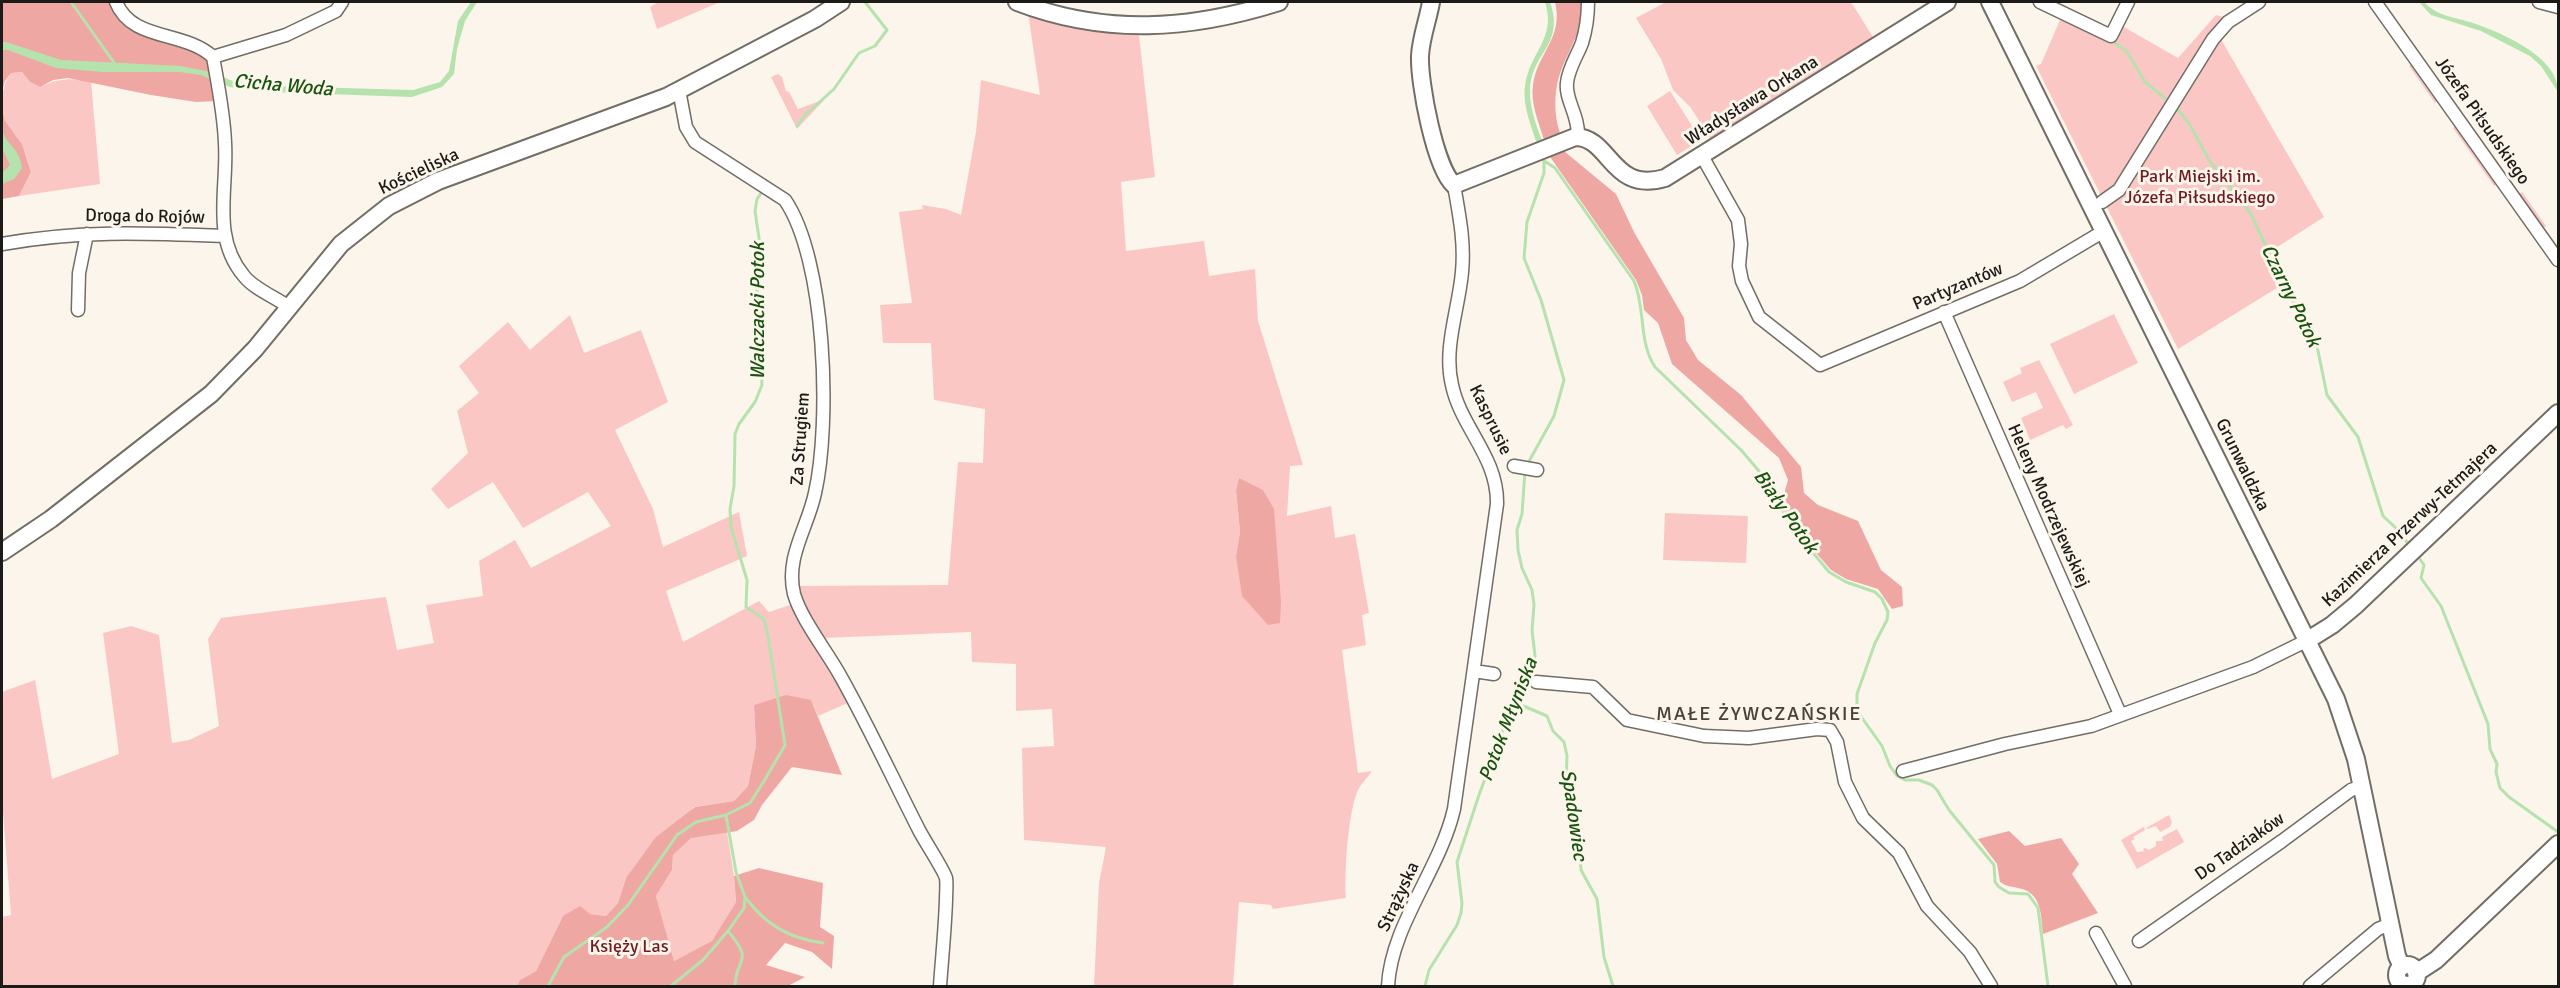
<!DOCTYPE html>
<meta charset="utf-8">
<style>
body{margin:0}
#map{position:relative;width:2560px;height:988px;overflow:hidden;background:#fbf5eb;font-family:Signika,sans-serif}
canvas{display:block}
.frame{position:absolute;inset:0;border:3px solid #1d1b18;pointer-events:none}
</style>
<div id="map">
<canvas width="2560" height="988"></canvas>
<div class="frame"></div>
</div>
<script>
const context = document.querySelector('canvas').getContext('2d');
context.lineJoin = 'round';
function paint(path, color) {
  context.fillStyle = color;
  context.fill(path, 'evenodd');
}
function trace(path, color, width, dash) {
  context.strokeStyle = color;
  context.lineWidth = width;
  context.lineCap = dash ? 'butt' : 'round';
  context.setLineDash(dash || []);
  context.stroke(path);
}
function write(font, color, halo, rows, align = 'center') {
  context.font = font + ' Signika,sans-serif';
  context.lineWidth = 6;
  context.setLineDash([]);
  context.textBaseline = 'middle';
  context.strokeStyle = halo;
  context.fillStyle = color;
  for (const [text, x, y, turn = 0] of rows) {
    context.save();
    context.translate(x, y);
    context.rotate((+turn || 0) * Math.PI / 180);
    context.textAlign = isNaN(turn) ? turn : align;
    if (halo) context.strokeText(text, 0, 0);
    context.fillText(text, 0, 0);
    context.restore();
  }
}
paint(new Path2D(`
 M658,2H720L657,29L650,7Z
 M1666,2H1851L1873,37L1711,140L1691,108L1673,90L1661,59L1636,18Z
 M1028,12L1040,19L1077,28L1139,35L1155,177L1121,182L1126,251L1204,241L1209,276L1255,269L1258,321L1303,465L1290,466L1287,516L1331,506L1335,538L1355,534L1369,613L1362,615L1366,645L1342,650L1358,773L1372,771C1368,777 1361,784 1358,790C1348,812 1344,874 1346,898L1273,909L1271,905L1239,902L1233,986H1094L1099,883L1106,847L1024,840L1022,748L1054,746L1052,709L1016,711V664L972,662L971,632L824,638L809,617L798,586L948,585L958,462L983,463L985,409L934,400L931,343H883L880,305L912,303L899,212L923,209L922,205L946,209L961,215L976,132L981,80L1040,95ZM1239,478L1268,625L1236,556L1240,532L1236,490Z
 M2063,13L2103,31L2117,23L2178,58L2216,15L2223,17L2229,25L2219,36L2324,217L2271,251L2285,283L2178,349L2036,66L2041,64Z
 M2412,64L2438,100L2435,103L2409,66Z
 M22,72L30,82L40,87C58,78 72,78 91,81L100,184L19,196L31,172C28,163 26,153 22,145C18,136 10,130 5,122C0,106 1,86 11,73Z
 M778,74L782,77L786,91L789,92L798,109L825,99L797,129L771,77Z
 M1670,91L1701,140L1677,155L1647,106Z
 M2456,125L2497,184L2494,186L2453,128Z
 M2522,192L2546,226L2543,228L2519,194Z
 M2114,314L2138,363L2074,394L2050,344Z
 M570,315L584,353L641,330L668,402L615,430L653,509L663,547L739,512L747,556L666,591L683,642L759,601L769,612L793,604L850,702L818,716L811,700L754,705L756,746L748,786L734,801L694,807L626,878L618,903L606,916L590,914L563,916L536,971L520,980L517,986H2V917L11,915L2,799V692L35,680L52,779L119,754L103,633L131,626L159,635L172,743L189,740L219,726L208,639L221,618L386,597L397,650L434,643L426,605L483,596L479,561L515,540L531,568L611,526L588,492L523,528L493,482L448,509L431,489L468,453L457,411L479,393L459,366L508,322L530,350Z
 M2039,360L2073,425L2066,429L2063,425L2030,440L2021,418L2043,408L2036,392L2012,402L2003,382L2022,373L2020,368Z
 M1665,513L1748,516L1746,563L1663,560Z
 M2168,813L2144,827L2145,830L2133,837L2135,839L2131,841L2137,852L2144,851L2143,849L2145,848L2149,850L2156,846V841H2163L2162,837L2177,829L2184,842L2137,869L2121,840Z
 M2169,815L2172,822L2170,827L2160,832L2156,826L2147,829L2146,828Z
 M727,832L734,876L736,902L712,942L674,961L656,896L672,870L673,855L691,837Z`), '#fac7c5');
paint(new Path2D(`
 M2,2H109C127,54 194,32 207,60C212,72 213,88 216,101L196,102L151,95L68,78L53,80L40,87L30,82L22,72L11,73L5,81L2,92Z
 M1555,2H1582C1584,27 1571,46 1562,68C1554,87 1553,113 1560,133L1544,140C1539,123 1530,103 1533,85C1537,53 1564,38 1555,2Z
 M2,109L5,121L22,144L31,172L19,196L2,199Z
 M1559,147L1616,194L1634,232L1684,318L1686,340L1698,360L1741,395L1801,467L1804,493L1818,505L1858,521L1881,570L1902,587L1903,606L1892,609L1878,589L1846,579L1831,570L1797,531L1781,504L1788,480L1779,458L1672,364L1658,323L1644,310L1642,295L1636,280L1548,154Z
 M1239,478L1263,490L1274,509L1281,601L1280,623L1268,625L1242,596L1236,556L1240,532L1236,490Z
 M786,695L811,700L842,775L792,767L762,805L754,820L737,831L691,838L673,855L672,870L656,896L674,961L712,941L736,902L734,876L759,868L823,883L820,927L834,936L832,969L812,952L785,943L766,965L805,977L788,986H517L520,980L536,971L563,916L580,906L590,914L606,916L618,903L626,878L656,837L695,807L734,801L748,786L756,746L754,705Z
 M2009,831L2025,846L2061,838L2079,864L2072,874L2098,913L2043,934C2041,915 2042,892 2018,888C2010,886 2007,887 2000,882L1997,864L1978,839Z`), '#efa7a4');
paint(new Path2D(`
 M471,2H477L465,21L457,49L454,74L442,87L412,97L270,92L230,87L201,75L180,72H103L56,68L8,50H2V42H6L61,60L181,66L206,71L233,81L272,86L413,90L440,82L449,71L458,21Z
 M1545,2H1550C1565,45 1532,52 1530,89C1529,109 1538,130 1545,148L1539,150C1533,130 1522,107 1525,86C1529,52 1557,39 1545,2Z
 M2419,2H2424C2438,17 2455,17 2473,23C2502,33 2559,57 2558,92L2541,66L2530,56L2481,31L2431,15Z
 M2,130C7,146 20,148 22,168L14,179L2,184V173L10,165L2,148Z`), '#b5e2ad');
trace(new Path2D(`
 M71,2L115,64
 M2110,39L2127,52L2145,82L2171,103
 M2176,107L2190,125L2209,160L2251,214L2281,279L2317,346L2327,395L2358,437L2383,516L2398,530L2409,545
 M797,126L804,116L834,89L859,53L875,46L887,30L865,2
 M1546,162L1555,168L1634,281C1646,309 1638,341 1655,367L1741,450L1759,471L1794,530L1829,572L1846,582L1875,592L1882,599L1888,612L1887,620L1875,643L1857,694V705L1860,715L1882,746L1890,766L1897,776L1905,780H1919L1932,785L1937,790L1949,810L1994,865L1995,882L1999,887L2009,893L2028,894L2038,908L2048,986
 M1527,465L1554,416L1564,380L1541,300L1524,258L1527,222L1544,173V154
 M2417,555L2424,565L2421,578L2441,606L2488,724L2490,749L2497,764L2496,772L2500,788L2509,797L2558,832
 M1514,702L1547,716L1553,731L1564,742L1567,756L1566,784L1579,835L1581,870L1597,899L1604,957L1613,986
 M726,815L736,872L745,897L744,908L728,931C755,963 736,957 735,986
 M745,897C766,925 788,938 823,943
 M548,986L564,957L607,927L628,905L677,835L696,822L726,815L750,803L764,781L785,745L768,636L764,619L746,607L747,580L731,527L730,509L734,486L735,434L739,424L755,402L762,385L756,269L760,245L755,211L757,199L762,192
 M671,986L703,960L728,931
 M1425,986L1429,970L1457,925L1461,913L1462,903L1457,862L1479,795L1516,694L1531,669L1535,656L1532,630L1534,605L1532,590L1522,568L1518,550L1517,530L1522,514L1525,471`), '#b5e2ad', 3);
const street = new Path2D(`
 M116,2C132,42 184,30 213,57C218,85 224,114 225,143C228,189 211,237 244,276C254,289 275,297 289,307
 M2040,2L2111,36L2128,2
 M2375,2L2558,260
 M2539,2L2558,7
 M213,57L286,35L336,11L342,2
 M679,90L686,127L695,142L785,200C826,260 831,422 815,493C808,527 785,557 794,594C801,619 828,653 841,677C869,727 893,779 919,830C924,840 944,870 946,878C947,884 946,894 946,900C945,929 942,958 940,986
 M1578,137C1579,115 1565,100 1567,83C1568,69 1577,56 1582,43C1586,30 1588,15 1588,2
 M1702,156L1738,220L1741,244L1739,266L1742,281L1759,317L1820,365L2020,281L2104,231
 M2102,202L2119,190L2213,39L2228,22L2259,2
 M2,244C79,230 146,233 224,236
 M78,310L79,273L87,234
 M1944,312L2120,714
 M1514,466L1537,470
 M1474,671L1494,674
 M1536,682L1593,687L1627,720L1704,736L1749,738L1817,729L1830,730L1837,742L1845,782L1863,818L1899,853L1927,906L1970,952L1991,986
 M1903,771L2005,744L2091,726L2253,667L2308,640
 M2096,933L2125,986
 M2139,941L2282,841L2351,790L2362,786
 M1388,986C1391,925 1440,870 1454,809L1497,504C1498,457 1461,428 1452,385C1443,348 1459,308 1462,272C1465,242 1459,214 1454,185
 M2310,986L2378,929L2390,924
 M2400,986L2402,983`);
const secondary = new Path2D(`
 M1017,2C1106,36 1190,30 1279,2
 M1431,2C1428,20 1421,37 1420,56C1419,83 1435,168 1454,185L1575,137C1611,137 1611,194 1665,178L1947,2
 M1990,2L2336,699L2356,759L2397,956L2402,967
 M2,552L51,519L211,394L255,349L341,244L389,206L438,181L666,97L815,19L841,2
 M2308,640L2332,625L2356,605L2558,413
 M2397 975a10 10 0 1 1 20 0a10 10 0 1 1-20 0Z
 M2416,973L2436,960L2558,844`);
trace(street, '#726d65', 15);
trace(secondary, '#726d65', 20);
trace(street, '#fff', 12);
trace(secondary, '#fff', 16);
write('18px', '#1d1b18', '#fbf5eb', [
 ["Władysława Orkana",1752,101,-32],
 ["Józefa Piłsudskiego",2482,121,55],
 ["Kościeliska",419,172,-25],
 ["Droga do Rojów",145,217,1],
 ["Partyzantów",1958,287,-23],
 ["Kasprusie",1490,420,64],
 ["Za Strugiem",801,439,-86],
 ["Grunwaldzka",2242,465,64],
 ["Heleny Modrzejewskiej",2048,506,66],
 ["Kazimierza Przerwy-Tetmajera",2410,525,-43],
 ["Do Tadziaków",2240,847,-35],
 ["Strążyska",1399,897,-65]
]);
write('18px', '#6f1c21', '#fbf5eb', [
 ["Park Miejski im.",2200,177],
 ["Józefa Piłsudskiego",2200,198],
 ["Księży Las",629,947]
]);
write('italic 20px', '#19540f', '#fbf5eb', [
 ["Cicha Woda",283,86,5],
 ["Czarny Potok",2290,296,64],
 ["Walczacki Potok",759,311,-90],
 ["Biały Potok",1785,512,55],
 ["Potok Młyniska",1509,720,-69],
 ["Spadowiec",1573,815,82]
]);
context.letterSpacing = '1.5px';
write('20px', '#47433b', '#fbf5eb', [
 ["MAŁE ŻYWCZAŃSKIE",1759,715]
]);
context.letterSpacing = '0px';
</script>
